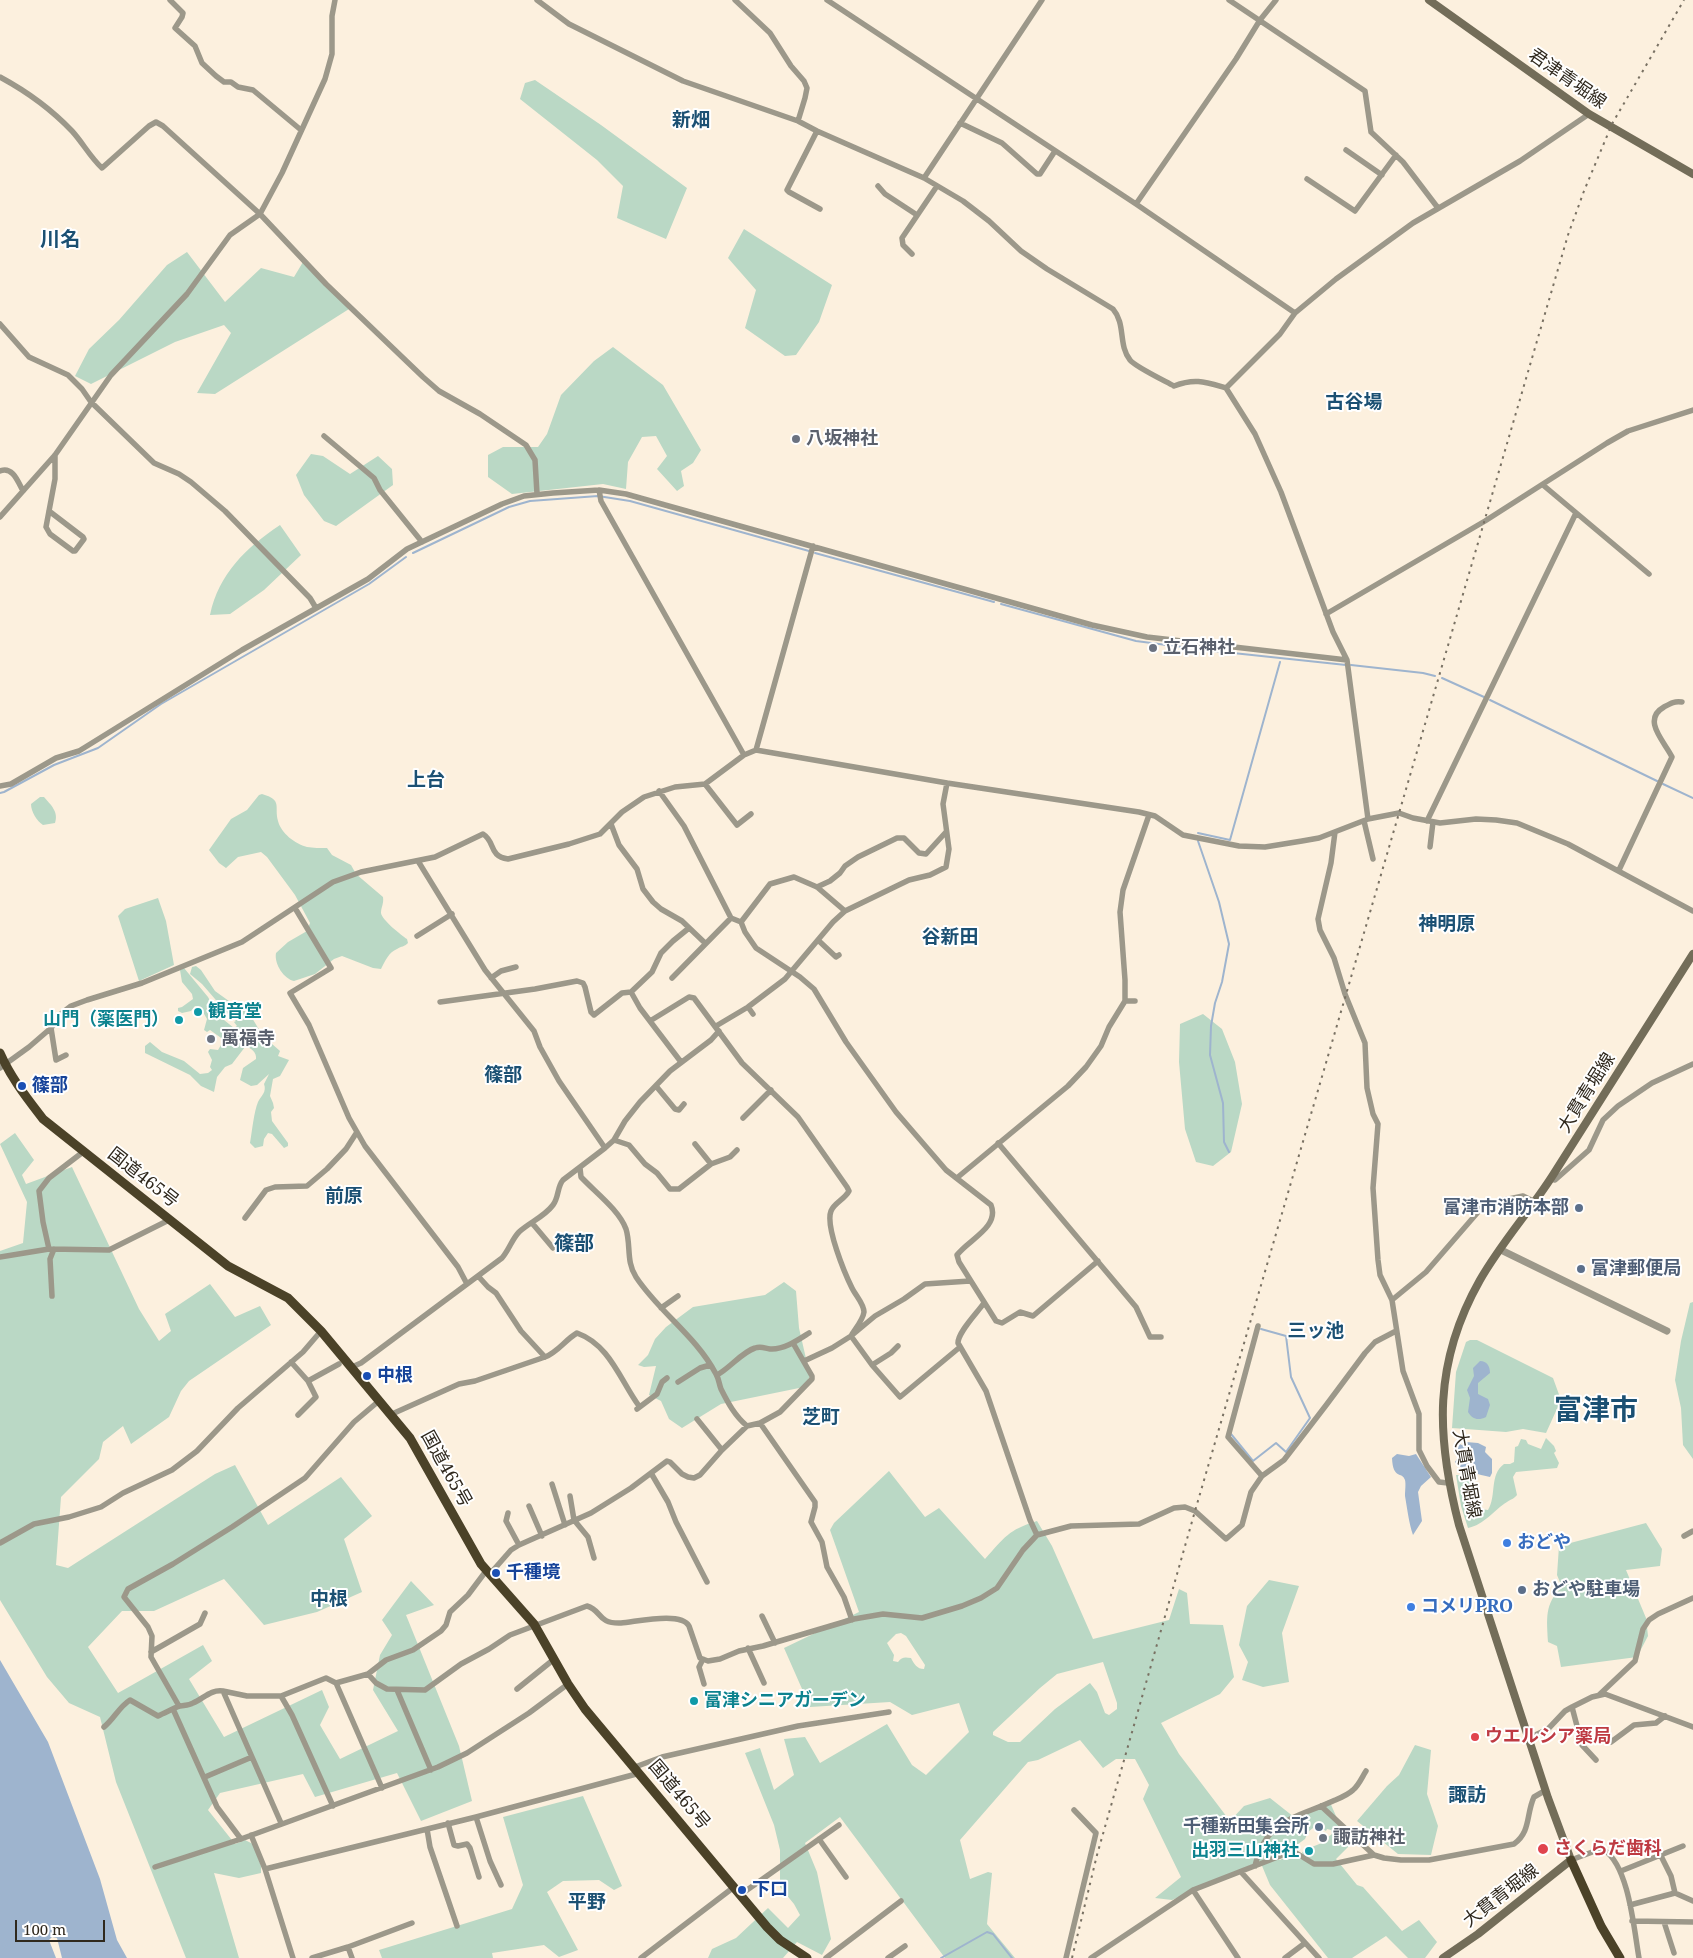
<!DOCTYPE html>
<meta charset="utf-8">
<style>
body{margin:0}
#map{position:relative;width:1693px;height:1958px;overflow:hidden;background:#fcf0de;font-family:"Noto Serif",serif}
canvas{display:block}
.scale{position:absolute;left:15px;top:1920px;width:90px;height:22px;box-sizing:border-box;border:2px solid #2f281d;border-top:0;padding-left:6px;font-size:15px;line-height:18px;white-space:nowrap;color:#2f281d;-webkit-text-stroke:4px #fff;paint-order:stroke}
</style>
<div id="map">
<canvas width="1693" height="1958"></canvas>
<div class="scale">100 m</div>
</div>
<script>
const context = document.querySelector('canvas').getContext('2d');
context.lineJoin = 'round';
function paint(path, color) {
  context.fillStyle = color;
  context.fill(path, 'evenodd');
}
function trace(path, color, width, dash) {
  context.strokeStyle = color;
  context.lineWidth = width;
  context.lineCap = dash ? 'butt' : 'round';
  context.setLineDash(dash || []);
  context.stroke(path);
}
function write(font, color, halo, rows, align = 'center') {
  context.font = font + ' "Noto Serif","Noto Sans JP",serif';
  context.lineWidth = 4;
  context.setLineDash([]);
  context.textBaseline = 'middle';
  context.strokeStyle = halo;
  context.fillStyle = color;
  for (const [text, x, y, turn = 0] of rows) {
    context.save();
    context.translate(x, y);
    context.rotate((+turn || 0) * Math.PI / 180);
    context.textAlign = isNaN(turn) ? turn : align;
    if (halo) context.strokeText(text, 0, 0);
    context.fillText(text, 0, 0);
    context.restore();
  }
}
paint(new Path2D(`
 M535,80L601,125L687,188L666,239L617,218L623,186L597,160L520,99L525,83Z
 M744,229L832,285L819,322L796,355L785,356L745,328L756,290L728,258Z
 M187,252L225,302L261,268L294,277L303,262L349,309L215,394L197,393L231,333L224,325L175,342L91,384L75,376L89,349L119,320L167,265Z
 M613,347L663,385L701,450L693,463L681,471L684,486L677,491L657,469L667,456L656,436L642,437L628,462L626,489L603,484L512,494L488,477V455L503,447H538L547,434L561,395L594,361Z
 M311,454L323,456L350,474L378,456L392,469L393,485L336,526L324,521L304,495L296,475Z
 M280,525L301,555L264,590L230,614L210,615C219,573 246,548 280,525Z
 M262,794C283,800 274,806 278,821C281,833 295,844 307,847C313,848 320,848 327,848L332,855L351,865L356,874L383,897C384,904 381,907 381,913C382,920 401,935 407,939L408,943C404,947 402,946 397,949C389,952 385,961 381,969L373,968L342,956L334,959L315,974L294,981C284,979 274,964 276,953L288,942L307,931L310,923L295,895L267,857L261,852L238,857L226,868L219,863L209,850L231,819L247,810L259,795Z
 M40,797H44C51,805 59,812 55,823L43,825C37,821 31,812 31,804Z
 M158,898L166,921L174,965L139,981L118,916L125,909Z
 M196,966L201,970L215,991L240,1009L249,1013L263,1036L280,1051L278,1056L289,1060L280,1076L273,1079L270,1096L273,1103L274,1108L271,1112L272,1121L288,1143V1146L284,1148L272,1134L268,1133L264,1139L263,1146L255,1148L250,1143C252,1132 254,1111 258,1102C261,1096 267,1092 264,1084L269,1074L257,1085L251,1086L240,1080L243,1068L256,1059C257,1053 251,1047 245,1047L232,1064L225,1067L217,1077L214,1092L201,1086L190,1075L145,1053V1046L150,1042L162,1052L184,1061L200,1074L208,1073L212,1070L210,1067L212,1060L208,1052L210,1049L218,1050L224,1040L210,1030L207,1032L204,1030L207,1019L200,1007L195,1006L191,1011L182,1013L178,1011V1008L182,1007L193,999L192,994L182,982L180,970L184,968L208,997L214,1008L224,1020L234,1028L237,1026L234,1022L236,1021L228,1014L202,984L190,974L192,967Z
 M1203,1014L1222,1029L1235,1062L1242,1104L1231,1152L1213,1166L1196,1162L1185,1129L1179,1062L1180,1024Z
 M15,1133L34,1160L22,1175L26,1184L72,1167L139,1309L159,1341L171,1331L165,1314L210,1284L235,1317L260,1306L271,1325L189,1381L181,1391L169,1417L131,1444L123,1426L103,1442L99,1459L61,1497L56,1565L68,1568L215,1474L235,1465L268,1525L341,1477L372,1516L344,1539L362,1592L317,1612L264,1625L224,1579L154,1611H122L88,1647L118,1693L203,1645L212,1661L189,1679L224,1737L322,1690L329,1707L320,1725L340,1759L398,1731L373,1690L380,1655L392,1635L382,1620L411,1581L434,1605L406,1615L459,1746L472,1801L421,1821L397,1773L315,1797L303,1774L220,1793L208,1810L235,1844L245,1840L253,1844L261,1866V1873L239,1878L214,1873L239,1958H186L116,1782L100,1717L69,1703L47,1677L0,1600V1251L23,1243L27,1202L0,1144Z
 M784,1282L796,1291L799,1328L810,1376L804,1387L721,1404L682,1428L669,1419L661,1401L649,1395L656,1366L644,1367L638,1365L648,1355L655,1339L666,1327L693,1307L765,1295Z
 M1693,1302V1459L1683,1445L1681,1408L1675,1380L1681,1341L1690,1303Z
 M1470,1340H1477L1553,1378L1561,1400L1546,1433L1523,1429L1506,1432L1452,1428L1456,1372L1466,1342Z
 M1546,1438L1554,1446L1556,1451L1554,1453L1559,1463L1557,1468L1516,1472L1513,1477L1517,1495C1514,1499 1511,1499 1507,1502C1494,1510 1484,1525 1468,1528L1461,1506L1456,1475H1462L1474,1479L1477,1502L1481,1509L1488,1510C1497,1495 1489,1475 1504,1464H1510L1514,1462L1515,1447L1518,1446L1521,1439L1526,1440L1528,1444L1541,1449Z
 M889,1471L925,1517L939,1508L985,1559C1005,1537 1008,1530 1037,1521L1052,1546L1093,1639L1169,1620L1179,1589L1187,1593L1190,1624L1223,1625L1234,1677L1220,1694L1161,1723L1179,1754L1230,1821L1244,1806L1270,1798L1294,1817L1329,1800L1349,1846L1336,1859L1357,1885L1363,1887L1402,1931L1419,1920L1437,1942L1425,1958H1408L1386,1936L1352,1958H1328L1270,1885L1260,1861L1172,1900L1155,1898L1181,1877L1143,1799L1149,1785L1135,1759H1116L1103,1768L1080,1740L1038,1760L1028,1762L960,1840L970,1879L988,1872L992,1873L987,1924L1015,1958H945L840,1817L805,1843L817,1872L831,1939L822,1955L797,1942L783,1958H708L712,1949L736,1938L768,1908L788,1928L800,1915L794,1904L780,1887V1850L774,1825L745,1753L760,1748L774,1790L794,1775L784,1739L805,1737L820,1763L887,1724L912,1765L926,1775L969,1732L959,1703L912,1715L890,1702L810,1707L784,1648L859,1612L830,1530L834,1523ZM901,1633L906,1636L925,1665L924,1669C917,1669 914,1664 911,1658C904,1657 902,1657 898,1662L893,1661L894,1655L887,1643L896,1634ZM1103,1662L1117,1703V1709L1109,1715L1105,1713L1097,1692L1090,1683L1055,1709L1020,1742H1008L993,1735V1732L1040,1688L1057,1674ZM1318,1824H1323L1325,1826L1323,1829L1326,1831L1327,1829L1331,1830L1332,1834L1328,1837L1327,1841L1304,1850L1302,1853L1304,1856L1292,1853L1280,1860H1274L1273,1857L1278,1853L1294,1847L1305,1839L1308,1832Z
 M1646,1523L1662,1549L1660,1566L1626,1570L1646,1618L1648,1636L1637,1657L1561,1667L1557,1646L1548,1642C1547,1619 1544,1604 1562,1587L1557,1575L1559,1546Z
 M1269,1580L1299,1586L1282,1633L1289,1682L1263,1687L1242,1680L1248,1662L1239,1645L1247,1606Z
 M1415,1745L1431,1750L1427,1794L1438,1826L1431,1855L1398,1854L1357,1821L1387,1786L1399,1775Z
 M583,1796L622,1886L614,1890L599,1880L563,1881L547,1892L578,1950L559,1957L544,1945L492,1953L493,1958H382L379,1950L512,1909L523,1885L503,1817Z`), '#bad8c5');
paint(new Path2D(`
 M1480,1361C1487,1361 1490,1366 1490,1373L1478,1383V1394L1488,1399L1490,1405L1486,1417C1478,1421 1472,1419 1468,1412L1470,1398L1467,1390L1474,1376L1473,1368Z
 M1466,1442L1478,1443L1486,1447L1485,1452L1492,1459V1473L1490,1477C1480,1475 1461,1470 1455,1462L1461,1452L1457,1448V1443L1462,1445Z
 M1397,1454L1409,1456L1416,1454L1431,1477L1421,1486L1418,1492L1422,1521L1413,1535C1409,1524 1407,1507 1405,1496C1405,1491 1406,1484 1405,1480C1402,1471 1393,1480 1392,1458Z
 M0,1660L48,1742L100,1879L117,1940L127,1958H0Z`), '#9eb4ce');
paint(new Path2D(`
 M52,1937L57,1938L62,1958H56L49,1940Z`), '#fcf0de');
trace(new Path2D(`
 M413,553L509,507L530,501L598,496L630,501L809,551
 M815,553L994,602
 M1001,604L1136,641L1182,647
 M1186,648L1346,665
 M1351,665L1423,673L1435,676
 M1442,678L1484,697
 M1490,700L1657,781
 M1663,784L1693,798
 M0,793L4,792L54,765L98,748L161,704L369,584L406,557
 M1198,833L1230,840L1280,662
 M1198,841L1219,902L1229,944L1222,982L1215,1003L1211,1026L1210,1055L1223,1103L1224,1142L1229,1152
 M1231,1434L1253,1461L1276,1443L1286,1452L1310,1418L1291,1377L1286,1336L1261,1329
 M941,1958L987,1932L993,1934L1012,1958`), '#9eb4ce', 2);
trace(new Path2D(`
 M170,0L183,13L182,17L175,28L195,46L202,63L216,76L224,82H231L238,87L253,90L301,130
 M537,0L569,24L683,81L798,121L817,131L924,178L963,201L989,221L1021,251L1047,269L1113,309C1126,324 1118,345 1130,360C1134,366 1165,381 1174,386C1195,378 1205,382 1226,388L1255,434L1281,492L1333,632L1347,660L1368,819
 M735,0L770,33L791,66L804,81L807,88L805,98L798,121
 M827,0L1136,204L1295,313
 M1229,0L1365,91L1371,132L1403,162L1438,208
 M0,77C26,91 52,110 72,131C83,143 90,157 102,168L149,126L156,122L163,126L260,214L326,284L423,377L439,391L480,414L526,445L535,460L537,494
 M960,123L1002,143L1037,174H1040L1055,151
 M817,131L787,190L789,192L820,209
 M1346,150L1382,175
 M924,178L1042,0
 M1307,179L1355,211L1396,155
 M878,186L885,194L917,215
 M1136,204L1236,59L1260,20L1276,0
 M912,254L903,245L902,238L937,186
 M0,324L29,357L68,375L82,389L91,402L154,463L179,474L191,482L225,511L310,598L316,608
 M1226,388L1280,334L1295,313L1336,279L1413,223L1520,161L1589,114
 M324,436L374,478L380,490L422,542
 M0,471C13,466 18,482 23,491
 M1543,485L1649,574
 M599,490L601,501L744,755
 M49,511L83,537L84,539L75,551H73L50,534L46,527L55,479V455
 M0,517L55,455L111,375L187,294L230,235L260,214L282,173L325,79L332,54V16L335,0
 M1326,614L1485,521L1607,443L1628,431L1693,410
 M756,750L813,546
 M705,784L737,825L751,814
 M0,786L11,784L56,758L79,751L242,650L368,579L407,549L502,504L524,496L553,493L599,490L626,494L1092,625L1147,637L1347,660
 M659,791L684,826L731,918L741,922L745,932L756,948L800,977L814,989L846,1042L896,1112L946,1170L991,1205C1000,1227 968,1240 957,1255L959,1262L996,1321L1002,1323L1020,1312L1033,1316L1098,1261
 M1364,821L1373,859
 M1427,821L1576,513
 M611,824L619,845L637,869L643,889L653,902L661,909L682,921L705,943
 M1335,832L1331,863L1318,919L1320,930L1334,958L1345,994L1365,1043L1367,1088L1373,1114L1378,1124L1373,1188L1378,1260L1380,1275L1392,1300L1403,1371L1419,1414V1450L1427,1466L1439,1482L1448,1483
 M1430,847L1433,822
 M418,861L485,970L534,1031L540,1047L559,1081L605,1148
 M1619,870L1672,757C1665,742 1641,720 1664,707C1671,703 1674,701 1682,702
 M817,887L830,881L840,873L845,866L858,857L897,838H904L919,853L926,854L946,832
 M295,908L331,968L290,993L309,1025L349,1118L365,1146L458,1267L467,1284
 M741,922L770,884L794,877L817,887L845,911
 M417,936L452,914
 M819,941L836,957L839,955
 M491,978L501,971L516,967
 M672,978L731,918
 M1125,1001H1135
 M440,1002L535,989L577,981L583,983L585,987L591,1012L594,1015L622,993L631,992
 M748,1007L753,1014
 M650,1021L689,997L694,998L742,1063L798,1117L847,1187L849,1191C845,1199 834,1203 831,1211C825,1226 845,1274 852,1288C856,1296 864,1304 864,1312C863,1320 855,1329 851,1336L872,1365L900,1397L960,1347
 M716,1026L748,1007L785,979L833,922L845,911L909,880L930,875L946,867L949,849L943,804L947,783
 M51,1028L56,1060L66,1055
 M681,1062L640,1008L631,992L652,972L661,953L673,941L689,928
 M0,1068L29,1047L51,1028L62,1013L71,1006L87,1000L142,983L242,942L333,882L361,872L435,857L483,834C496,842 488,856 508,859L569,844L600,834L622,812L644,797L675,787L705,784L744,755L756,750L947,783L1139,812L1155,816L1183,835L1239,846L1265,847L1302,841L1319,838L1368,819L1399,813L1413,818L1440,823L1476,819L1496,820L1517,823L1568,844L1693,911
 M656,1086L675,1109L679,1110L684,1104
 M743,1118L771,1090
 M614,1140L629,1145L645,1164L657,1173L670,1189H679L711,1164L730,1157L737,1150
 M998,1143L1136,1307L1150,1337H1161
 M695,1144L711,1164
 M580,1168L581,1177C595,1192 619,1210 626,1229C631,1245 626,1262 636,1277C659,1312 696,1336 716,1374C719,1379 719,1384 721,1389C728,1403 735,1416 747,1426
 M958,1177L1068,1086L1086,1067L1101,1046L1109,1027L1125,1001V980L1120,912L1123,890L1149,815
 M1551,1179L1555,1180L1589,1150L1603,1120L1618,1106L1652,1083L1693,1064
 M245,1218L266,1190L275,1187L307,1186L327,1169L346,1149L357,1132
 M532,1223L553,1248
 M49,1249L43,1222L39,1191L49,1178L83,1152
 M0,1257L49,1249L109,1250L169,1220
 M478,1276L488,1287L496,1293L521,1331L545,1357
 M52,1296L50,1259L54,1249
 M1392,1300L1426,1272L1485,1204L1523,1196L1535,1202
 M984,1303C977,1313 958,1332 958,1343L986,1391L1030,1520L1037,1535
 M661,1308L678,1296
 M1258,1326L1228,1437L1262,1476
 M804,1361L832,1348L851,1336L875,1316L904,1299L925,1284L970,1281
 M291,1362L308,1381L316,1397L298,1415
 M872,1365L891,1353L898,1346
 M352,1367L361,1363L502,1258C509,1250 512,1239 519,1232C530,1222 544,1217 553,1205C559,1197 557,1187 563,1180L605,1148L614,1140L625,1121L640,1102L670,1071L711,1040L719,1031
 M717,1375C730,1368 742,1352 755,1348C761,1346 764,1348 770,1349C784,1350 798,1340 809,1333
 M308,1381L339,1364
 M678,1382L700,1368L710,1365
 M637,1409L657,1394L662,1382L667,1378
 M392,1414L459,1384L475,1381L545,1357C558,1352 565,1340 577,1333C610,1345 620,1380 639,1406
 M697,1419L722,1450
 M760,1423L815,1502V1507L811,1522L822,1542L827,1567L844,1597L852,1620
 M651,1473L668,1502L676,1522L707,1582
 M552,1484L565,1525
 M570,1496L574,1520L588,1537L594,1558
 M529,1506L542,1536
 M508,1513L506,1521L519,1545
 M1684,1536L1693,1531
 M0,1543L34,1524L69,1517L101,1507L123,1493L172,1470L197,1451L238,1408L303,1352L321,1331
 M489,1575L511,1550L519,1545L591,1513L631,1488L667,1461L670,1462L682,1474L688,1477L694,1478L700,1475L722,1450L747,1426L760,1423L780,1412L812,1379V1376L793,1343
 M762,1616L775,1643
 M748,1648L764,1683
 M151,1652L200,1624L205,1613
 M703,1659L699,1667L704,1684
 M368,1674L376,1683L387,1689L425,1690L461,1664L489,1649L510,1635L587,1606C602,1610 597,1624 621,1623C636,1622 681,1611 689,1626L700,1658L708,1661L720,1659L739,1651L763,1646L854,1619L883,1614L922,1618L962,1606L981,1598L997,1588L1023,1550L1037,1535L1071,1526L1139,1524L1174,1508L1185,1507L1195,1511L1226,1539L1242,1525L1251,1492L1262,1476L1284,1460L1327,1404L1365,1353L1375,1342L1396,1331
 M336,1683L368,1674L386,1660L413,1650L441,1631L446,1625L450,1612L468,1595L486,1571
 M517,1689L553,1660
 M397,1690L431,1770
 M223,1691L247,1696H281L326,1678L336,1683L382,1788
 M1599,1695L1635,1661L1643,1629L1649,1620L1658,1614L1693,1598
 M281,1696L292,1715L333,1806
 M179,1706L151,1657L152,1636L148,1627L124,1597L128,1589L173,1564L232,1527L305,1478L354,1422L380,1400
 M1572,1707L1582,1745L1596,1760
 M173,1709L217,1807L241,1839
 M104,1727C114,1719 119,1707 130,1700L158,1716C164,1713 171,1710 177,1707C182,1705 188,1706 193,1703C203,1699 211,1689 223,1691L281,1823
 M1529,1738L1548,1729L1565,1711L1572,1707L1592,1697L1605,1694L1693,1727
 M1611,1742L1634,1725L1656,1723L1665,1716
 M635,1767L662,1757L798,1726L889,1712
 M205,1777L252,1757
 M1321,1806L1374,1855
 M476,1817L490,1861L501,1885
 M448,1823L454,1845L458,1846L467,1844L470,1848L479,1877
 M427,1829L430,1847L457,1926
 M251,1835L265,1869L293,1958
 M819,1839L846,1877
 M1661,1856L1671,1876L1675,1893L1693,1901
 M1571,1860L1595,1851L1604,1850C1629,1866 1634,1930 1639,1958
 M1255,1866C1266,1819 1296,1818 1333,1801C1340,1798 1348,1795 1353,1790C1359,1785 1362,1777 1366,1771
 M155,1867L241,1839L438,1767L467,1753L529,1713L568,1684
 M265,1869L476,1817L640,1773
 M1621,1871L1683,1846
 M1241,1872L1319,1958
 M1193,1890L1238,1958
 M740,1895L839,1825
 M1630,1905L1675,1893
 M1632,1921L1693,1922
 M1664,1922L1674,1953
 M348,1947L352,1958
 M312,1958L348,1947L412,1923
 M641,1958L734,1887
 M826,1958L901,1901
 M888,1958L905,1946
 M1066,1958L1096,1833L1074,1810
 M1091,1958L1193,1890L1293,1851L1314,1864H1333L1374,1855L1384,1858L1401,1860H1429L1514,1844C1531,1832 1526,1814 1534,1797L1546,1790
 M1285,1958L1305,1943`), '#9c988a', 5.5);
trace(new Path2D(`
 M1501,1250L1667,1331`), '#9c988a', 7);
trace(new Path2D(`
 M1429,0L1589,114L1693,174
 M1443,1958L1478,1934L1571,1860L1548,1798L1459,1525C1436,1436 1433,1363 1480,1280C1501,1243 1530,1211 1553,1175C1600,1101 1646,1027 1693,954`), '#736d59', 8);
trace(new Path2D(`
 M0,1053C11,1078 27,1098 43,1119L228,1266L288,1298L321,1331L410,1438L481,1564L534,1624L568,1684L585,1709L767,1927L780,1940L807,1958
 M1571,1860L1601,1926L1620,1958`), '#4b4228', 9);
trace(new Path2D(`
 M1072,1958L1097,1855L1195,1511L1568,235L1584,191L1612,124L1684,0`), '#797163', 2, [2.5, 5]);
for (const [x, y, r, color] of [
 [796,439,5,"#6b7280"],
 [1153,648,5,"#6b7280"],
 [198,1012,5,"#0f9aa8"],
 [179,1020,5,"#0f9aa8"],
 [211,1039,5,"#6b7280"],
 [22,1086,5,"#1a4fb4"],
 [1579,1208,5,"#5c6f8a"],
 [1581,1269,5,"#5c6f8a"],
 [367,1376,5,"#1a4fb4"],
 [1507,1543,5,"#3f7fe0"],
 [496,1573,5,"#1a4fb4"],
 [1522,1590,5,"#5c6f8a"],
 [1411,1607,5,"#3f7fe0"],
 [694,1701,5,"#0f9aa8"],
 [1475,1737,5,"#e0444e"],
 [1319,1827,5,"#5c6f8a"],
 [1323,1838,5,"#6b7280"],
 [1543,1849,6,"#e0444e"],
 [1309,1851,5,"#0f9aa8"],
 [742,1890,5,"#1a4fb4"]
]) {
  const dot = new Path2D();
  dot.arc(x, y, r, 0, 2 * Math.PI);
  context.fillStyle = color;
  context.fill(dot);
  trace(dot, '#fff', 2);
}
write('18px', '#2f281d', '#fff', [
 ["君津青堀線",1567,79,35],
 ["大貫青堀線",1587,1093,-58],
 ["国道465号",143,1178,38],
 ["国道465号",446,1469,61],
 ["大貫青堀線",1466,1474,80],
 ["国道465号",679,1795,50],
 ["大貫青堀線",1501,1896,-38]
]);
write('bold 18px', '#5b616d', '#fff', [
 ["八坂神社",806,439],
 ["立石神社",1163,648],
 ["萬福寺",221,1039],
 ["諏訪神社",1333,1838]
], 'left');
write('bold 18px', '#0d838f', '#fff', [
 ["観音堂",208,1012],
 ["山門（薬医門）",169,1020,"right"],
 ["富津シニアガーデン",704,1701],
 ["出羽三山神社",1299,1851,"right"]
], 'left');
write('bold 18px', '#164399', '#fff', [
 ["篠部",32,1086],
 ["中根",377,1376],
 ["千種境",506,1573],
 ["下口",752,1890]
], 'left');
write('bold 18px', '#4e5e75', '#fff', [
 ["富津市消防本部",1569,1208],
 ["富津郵便局",1591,1269,"left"],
 ["おどや駐車場",1532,1590,"left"],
 ["千種新田集会所",1309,1827]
], 'right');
write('bold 18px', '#366cbe', '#fff', [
 ["おどや",1517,1543],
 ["コメリPRO",1421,1607]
], 'left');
write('bold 18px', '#be3a42', '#fff', [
 ["ウエルシア薬局",1485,1737],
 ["さくらだ歯科",1554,1849]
], 'left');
write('bold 19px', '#1b5073', '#fff', [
 ["新畑",691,121],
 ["古谷場",1354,403],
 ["上台",426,781],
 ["神明原",1447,925],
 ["谷新田",950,938],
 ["篠部",503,1076],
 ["前原",344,1197],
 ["三ッ池",1316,1332],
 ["芝町",821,1418],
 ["中根",329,1600],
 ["諏訪",1467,1796],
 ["平野",587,1903]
]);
write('bold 20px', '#1b5073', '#fff', [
 ["川名",60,240],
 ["篠部",574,1244]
]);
write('bold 28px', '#1b5073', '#fff', [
 ["富津市",1596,1411]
]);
</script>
